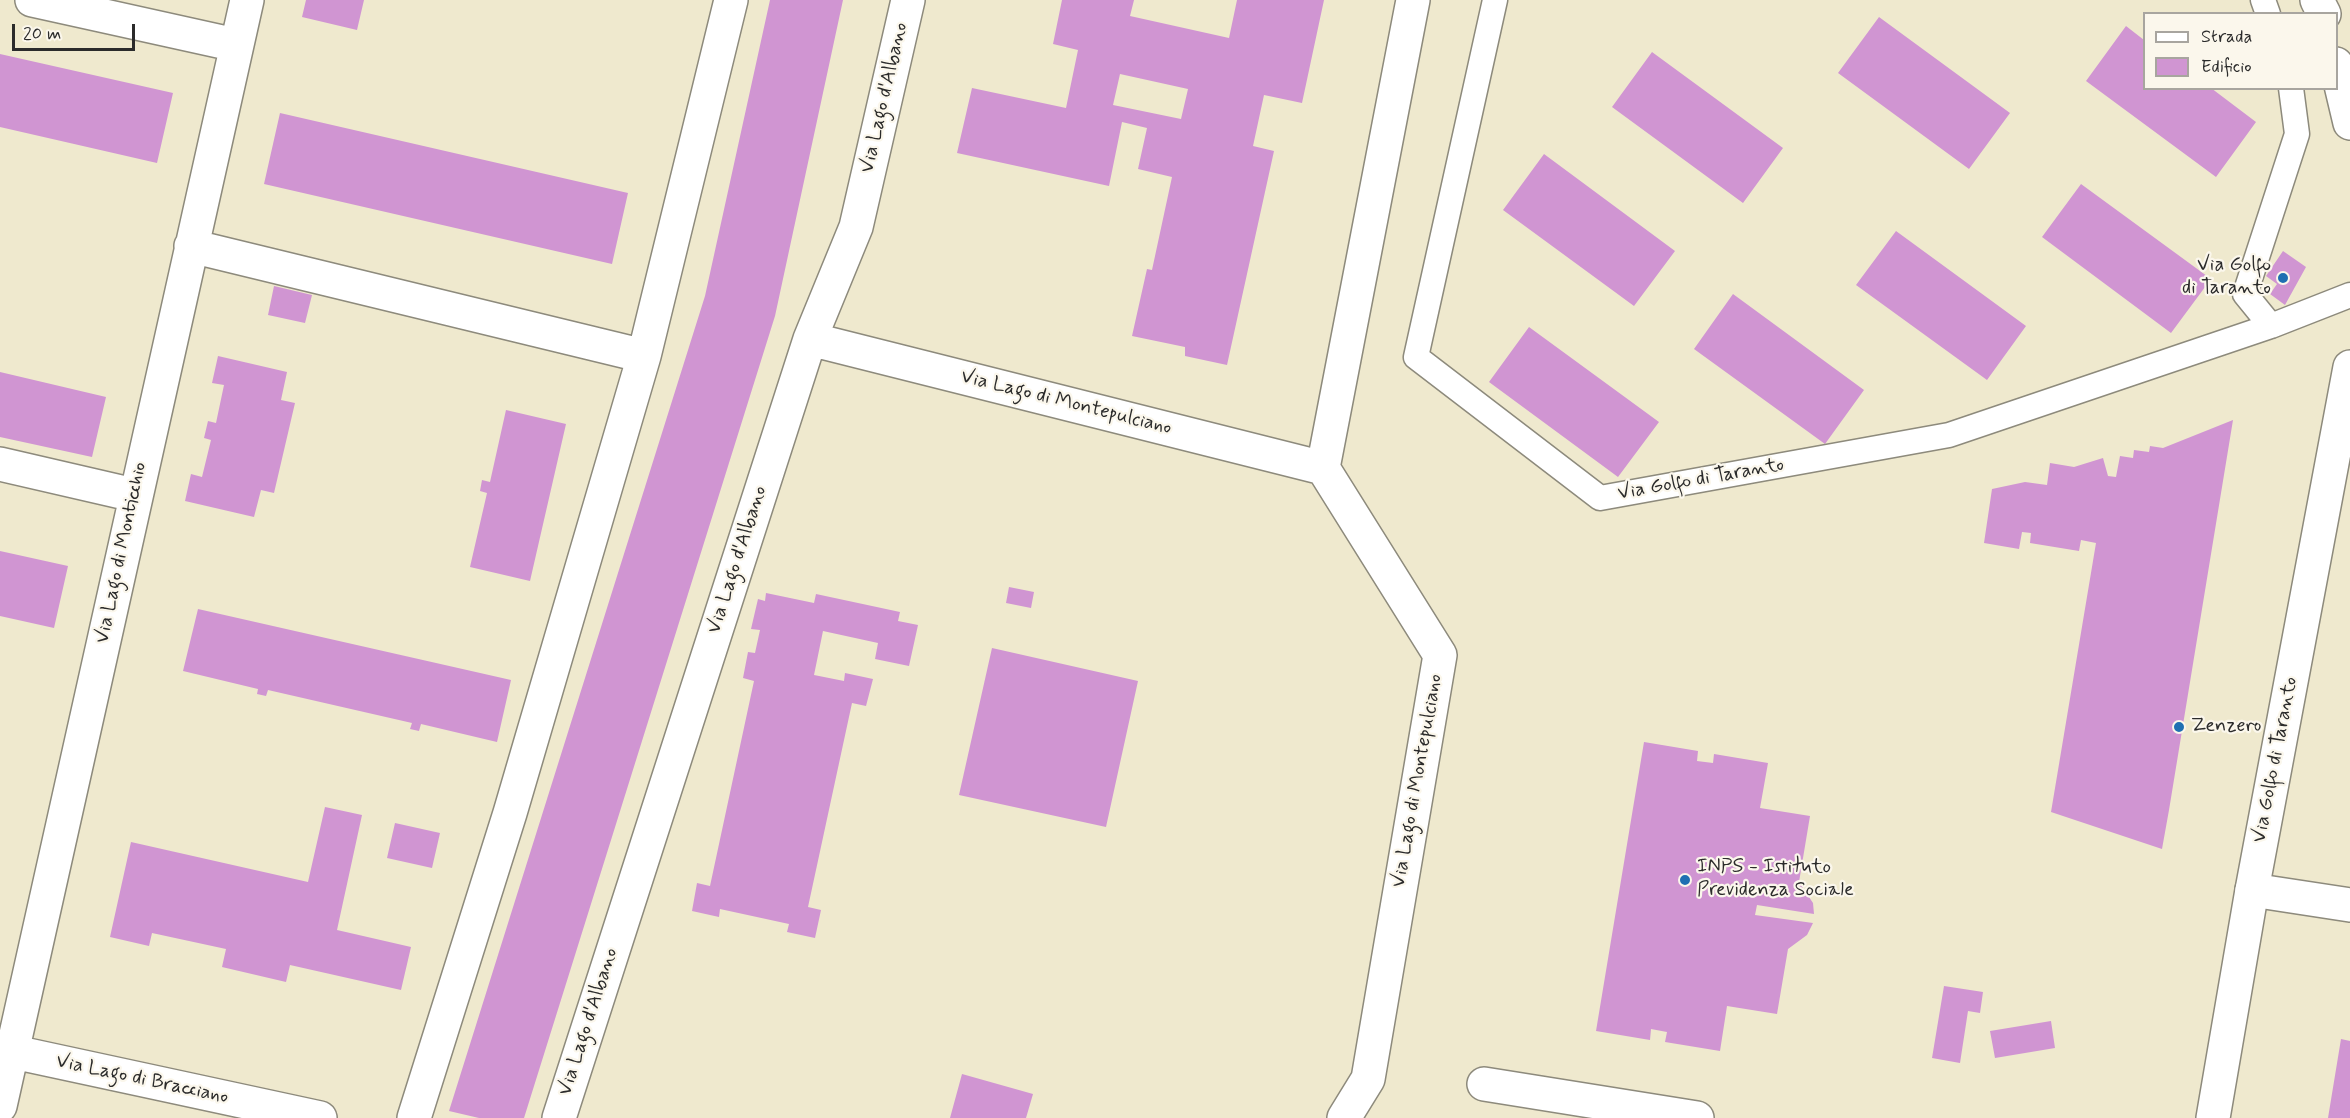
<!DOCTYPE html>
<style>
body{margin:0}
#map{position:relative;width:2350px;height:1118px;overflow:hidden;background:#efe9ce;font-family:Mynerve,sans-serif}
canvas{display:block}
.legend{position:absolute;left:2143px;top:12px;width:195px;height:78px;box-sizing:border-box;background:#fbf7ec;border:2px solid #a8a59f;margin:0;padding:8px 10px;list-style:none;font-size:18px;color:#2b2b2b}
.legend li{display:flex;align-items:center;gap:12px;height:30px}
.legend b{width:30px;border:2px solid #a8a59f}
.scale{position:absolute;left:12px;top:24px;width:123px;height:27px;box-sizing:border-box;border:3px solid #2b2b2b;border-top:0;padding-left:8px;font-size:18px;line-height:21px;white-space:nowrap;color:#2b2b2b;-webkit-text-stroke:4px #fbf7ec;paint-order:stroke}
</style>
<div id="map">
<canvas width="2350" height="1118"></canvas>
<ul class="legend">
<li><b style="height:8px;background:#fff"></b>Strada</li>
<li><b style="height:16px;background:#d095d2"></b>Edificio</li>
</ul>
<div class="scale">20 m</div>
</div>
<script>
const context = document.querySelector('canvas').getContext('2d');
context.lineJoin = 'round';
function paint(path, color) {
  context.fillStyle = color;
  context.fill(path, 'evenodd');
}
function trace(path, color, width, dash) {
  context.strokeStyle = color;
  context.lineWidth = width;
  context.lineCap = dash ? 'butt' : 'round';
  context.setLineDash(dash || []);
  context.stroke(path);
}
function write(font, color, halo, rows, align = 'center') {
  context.font = font + ' Mynerve,sans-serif';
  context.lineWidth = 4.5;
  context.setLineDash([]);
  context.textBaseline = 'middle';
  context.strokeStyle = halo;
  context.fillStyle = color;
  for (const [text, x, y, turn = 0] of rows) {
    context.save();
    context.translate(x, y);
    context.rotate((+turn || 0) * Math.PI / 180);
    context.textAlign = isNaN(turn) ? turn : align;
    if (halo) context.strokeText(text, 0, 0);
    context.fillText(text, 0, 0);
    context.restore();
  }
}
paint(new Path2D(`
 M306,0H364L357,30L302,17Z
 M770,0H843L775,316L524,1118H479L449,1111L705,296Z
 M1062,0H1134L1130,16L1229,38L1237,0H1324L1302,103L1264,95L1253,146L1274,151L1227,365L1185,356V347L1132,336L1147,269L1152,270L1172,177L1138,169L1147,128L1122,122L1109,186L957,153L972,88L1066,108L1078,50L1053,44ZM1120,74L1188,89L1181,119L1113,105Z
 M1879,17L2010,113L1969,169L1838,73Z
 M2126,26L2144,40V88H2211L2256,122L2216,177L2086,81Z
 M1652,52L1783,148L1743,203L1612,107Z
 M0,54L173,93L157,163L0,127Z
 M280,113L628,193L612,264L264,184Z
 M1544,154L1675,251L1634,306L1503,210Z
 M2081,184L2211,279L2171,333L2042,237Z
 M1896,231L2026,326L1987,380L1856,285Z
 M2283,251L2306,267L2285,305L2270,294L2277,284L2266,276Z
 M274,286L312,295L305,323L268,315Z
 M1733,294L1864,390L1825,444L1694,349Z
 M1529,327L1659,422L1618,477L1489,382Z
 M218,356L287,372L281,400L295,403L274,493L261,490L254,517L185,501L191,474L202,477L211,440L204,438L208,421L216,423L224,385L212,383Z
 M0,372L106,397L92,457L0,437Z
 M506,410L566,424L530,581L470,567L487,493L480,491L482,480L490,482Z
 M2233,420L2169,810L2162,849L2051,812L2096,543L2081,540L2079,551L2030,543L2031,533L2022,532L2019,549L1984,543L1992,489L2025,482L2047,485L2050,463L2074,467L2103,458L2108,476L2116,477L2120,456L2133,458L2134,450L2149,452L2150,446L2163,448Z
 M0,551L68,566L54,628L0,616Z
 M1009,587L1034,592L1031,608L1006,603Z
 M766,593L814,603L816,594L900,612L898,621L918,625L909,666L875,659L878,643L823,631L814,675L844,681L845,673L873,679L866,706L852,703L808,907L821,910L815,938L787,932L789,924L720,909L719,917L692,911L697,883L710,886L754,681L743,678L748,652L755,653L760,630L751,629L758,599L765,601Z
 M198,609L511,680L497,742L421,724L419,731L410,729L412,723L268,690L266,696L257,694L258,689L183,671Z
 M992,648L1138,681L1106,827L959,795Z
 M1644,742L1698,751L1697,761L1713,763L1714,754L1768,763L1760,808L1810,816L1799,882L1813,903L1814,914L1757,905L1755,915L1813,923L1807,935L1788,949L1777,1014L1727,1006L1720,1051L1665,1042L1667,1032L1651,1029L1650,1040L1596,1031Z
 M325,807L362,815L337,930L411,947L401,990L290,965L286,982L222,967L226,949L152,933L149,946L110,937L131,842L308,882Z
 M395,823L440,833L432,868L387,858Z
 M1944,986L1983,992L1980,1013L1968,1011L1960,1063L1932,1058Z
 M2051,1021L2055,1048L1995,1058L1990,1031Z
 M2341,1039L2350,1041V1118H2328Z
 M962,1074L1033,1094L1026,1118H950Z`), '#d095d2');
const service = new Path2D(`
 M1495,0L1416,357L1600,498L1949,435L2271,326L2350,295
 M2263,0L2268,14
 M2271,326L2245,294L2297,134L2291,88`);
const minor = new Path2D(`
 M32,0L236,45
 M191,246L644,356
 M810,339L1323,468L1440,655L1368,1079L1344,1118
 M0,464L134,495
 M1323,468L1413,0
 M2252,890L2350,905
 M0,1049L320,1118
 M1484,1084L1697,1118
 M0,1106L247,0
 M414,1118L510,813L644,356L731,0
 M559,1118L810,339L856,227L908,0`);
const tertiary = new Path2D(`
 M2317,0L2324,14
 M2336,64L2350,123
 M2213,1118L2252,890L2350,367`);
trace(service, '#8d8a7c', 27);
trace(minor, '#8d8a7c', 36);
trace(tertiary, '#8d8a7c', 36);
trace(service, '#fff', 24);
trace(minor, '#fff', 33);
trace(tertiary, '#fff', 33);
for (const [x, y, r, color] of [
 [2283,278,6,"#1f6fb2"],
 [2179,727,6,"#1f6fb2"],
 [1685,880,6,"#1f6fb2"]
]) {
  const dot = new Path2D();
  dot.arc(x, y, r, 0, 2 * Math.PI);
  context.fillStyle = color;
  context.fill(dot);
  trace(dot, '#fbf7ec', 2);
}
write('20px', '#2b2b2b', '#fbf7ec', [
 ["Via Lago d'Albano",885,98,-77],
 ["Via Lago di Montepulciano",1066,403,14],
 ["Via Golfo di Taranto",1701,480,-10],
 ["Via Lago di Monticchio",122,553,-78],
 ["Via Lago d'Albano",738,560,-72],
 ["Via Golfo di Taranto",2276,760,-79],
 ["Via Lago di Montepulciano",1418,781,-80],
 ["Via Lago d'Albano",589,1022,-72],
 ["Via Lago di Bracciano",142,1080,12]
]);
write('20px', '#2b2b2b', '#fbf7ec', [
 ["Via Golfo",2271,266,"right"],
 ["di Taranto",2271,289,"right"],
 ["Zenzero",2191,727],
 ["INPS - Istituto",1697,868],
 ["Previdenza Sociale",1697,891]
], 'left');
</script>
